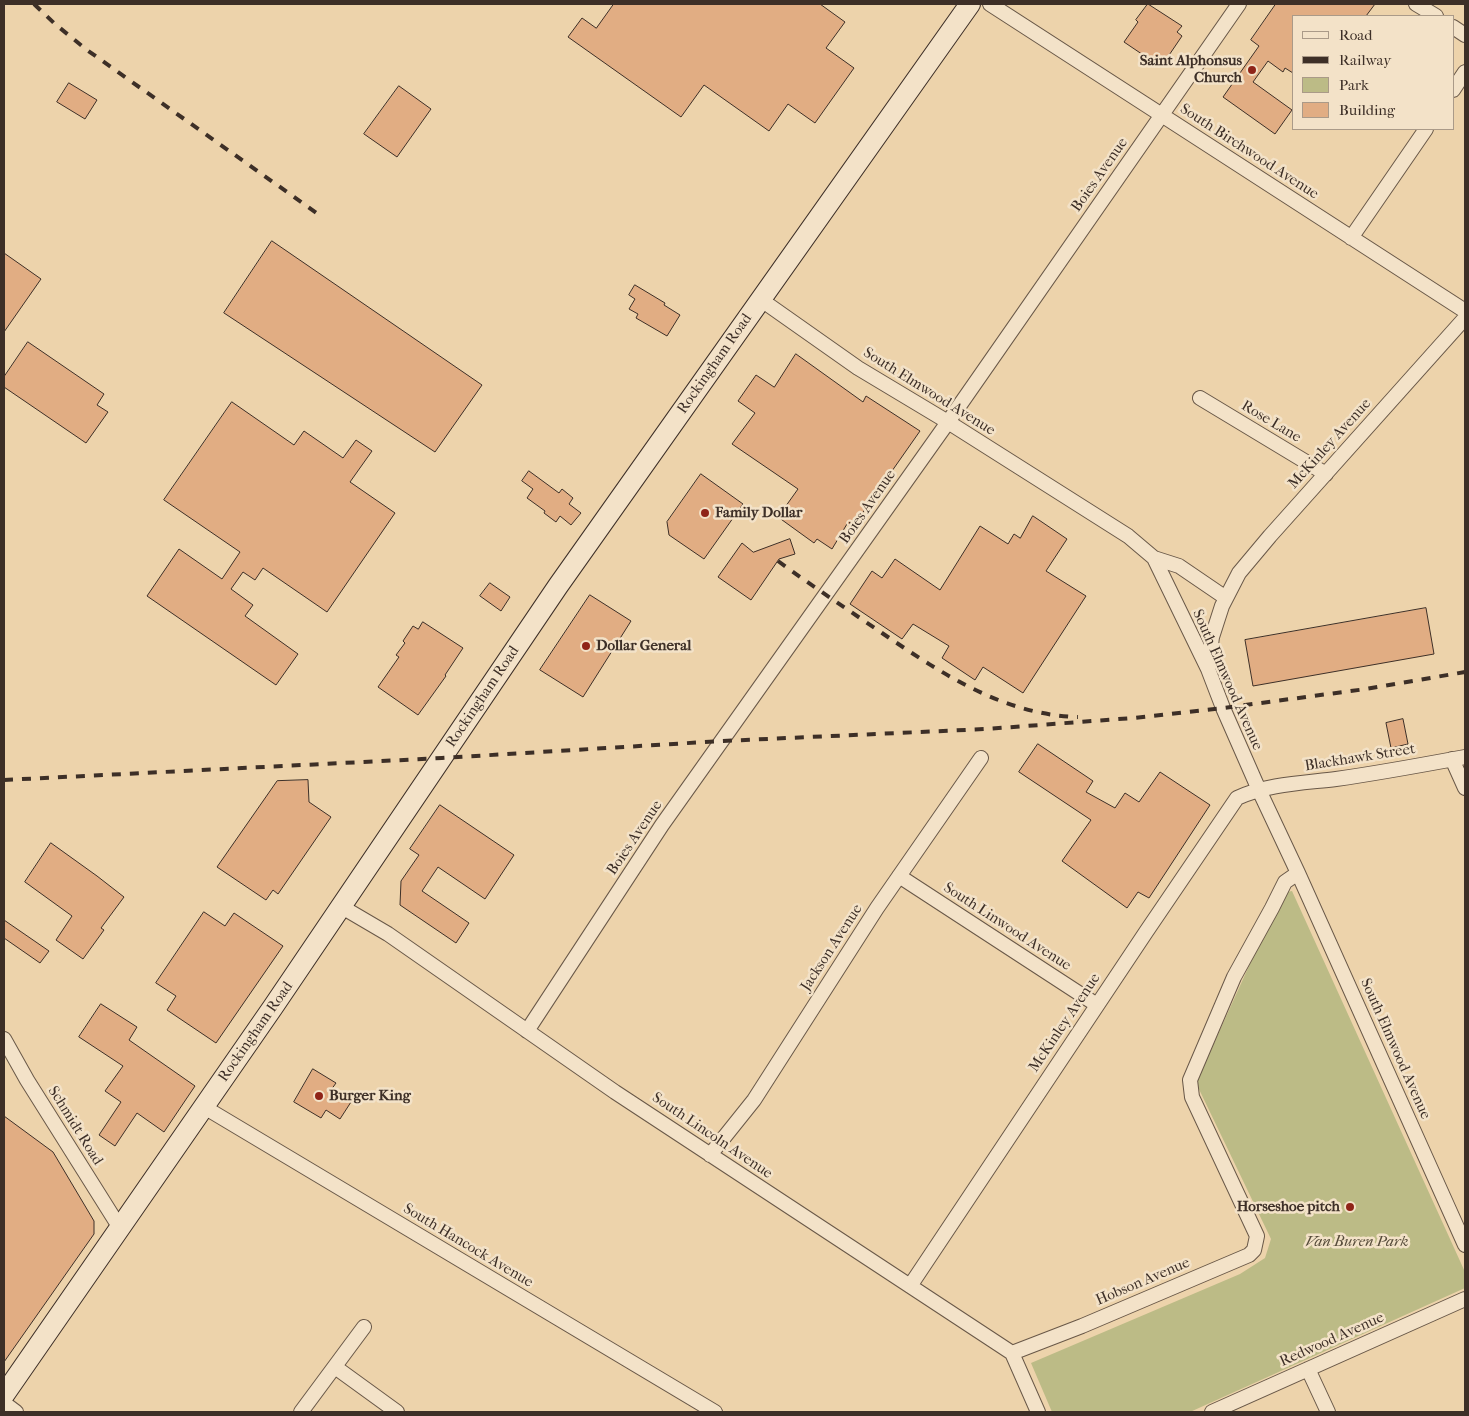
<!DOCTYPE html>
<style>
body{margin:0}
#map{position:relative;width:1469px;height:1416px;overflow:hidden;background:#edd3ab;font-family:"IM FELL French Canon",serif}
canvas{display:block}
.frame{position:absolute;inset:0;border:5px solid #3d2f27;pointer-events:none}
.legend{position:absolute;left:1292px;top:15px;width:162px;height:115px;box-sizing:border-box;background:#f3e2c8;border:1px solid #aa9a88;margin:0;padding:6px 9px;list-style:none;font-size:15px;color:#3d2f27}
.legend li{display:flex;align-items:center;gap:10px;height:25px}
.legend b{width:25px;border:1px solid #aa9a88}
</style>
<div id="map">
<canvas width="1469" height="1416"></canvas>
<div class="frame"></div>
<ul class="legend">
<li><b style="height:6px;background:#f3e2c8"></b>Road</li>
<li><b style="height:6px;background:#3d2f27"></b>Railway</li>
<li><b style="height:14px;background:#bcbb86"></b>Park</li>
<li><b style="height:14px;background:#e1ad83"></b>Building</li>
</ul>
</div>
<script>
const context = document.querySelector('canvas').getContext('2d');
context.lineJoin = 'round';
function paint(path, color) {
  context.fillStyle = color;
  context.fill(path, 'evenodd');
}
function trace(path, color, width, dash) {
  context.strokeStyle = color;
  context.lineWidth = width;
  context.lineCap = dash ? 'butt' : 'round';
  context.setLineDash(dash || []);
  context.stroke(path);
}
function write(font, color, halo, rows, align = 'center') {
  context.font = font + ' "IM FELL French Canon",serif';
  context.lineWidth = 5;
  context.setLineDash([]);
  context.textBaseline = 'middle';
  context.strokeStyle = halo;
  context.fillStyle = color;
  for (const [text, x, y, turn = 0] of rows) {
    context.save();
    context.translate(x, y);
    context.rotate((+turn || 0) * Math.PI / 180);
    context.textAlign = isNaN(turn) ? turn : align;
    if (halo) context.strokeText(text, 0, 0);
    context.fillText(text, 0, 0);
    context.restore();
  }
}
paint(new Path2D(`
 M1292,891L1465,1272V1288L1190,1412H1052L1031,1363L1240,1274L1265,1258L1271,1239L1196,1083L1282,893Z`), '#bcbb86');
const building = new Path2D(`
 M614,4H820L845,22L826,48L854,68L815,123L788,104L769,131L704,85L681,117L568,37L582,18L596,28Z
 M1148,4L1182,26L1177,32L1182,36L1161,67L1124,42L1138,22L1136,20Z
 M1276,4H1375L1366,16H1293V73L1285,68L1283,72L1268,61L1253,82L1292,110L1275,134L1223,97L1259,46L1251,40Z
 M69,83L97,100L85,119L57,102Z
 M399,86L431,109L397,157L364,134Z
 M272,241L482,385L435,452L224,313Z
 M4,253L41,279L4,332Z
 M635,285L665,303L664,305L680,315L667,336L636,318L638,314L629,309L635,299L629,295Z
 M28,342L104,394L97,405L108,412L86,443L4,387V377Z
 M796,354L863,402L866,396L920,431L852,528L847,524L832,549L817,539L814,543L778,517L798,489L732,444L755,413L738,401L756,375L774,387Z
 M232,402L294,445L304,431L343,458L356,440L372,451L350,482L395,513L327,612L263,568L255,580L243,572L231,589L253,605L245,616L298,654L276,685L147,596L179,549L222,579L240,552L164,500Z
 M529,471L559,493L562,489L573,498L569,504L581,513L571,525L560,516L556,522L544,513L545,511L527,498L533,489L522,481Z
 M701,474L743,504L704,559L669,535L667,522Z
 M1033,516L1067,539L1046,571L1086,596L1023,693L983,667L975,680L942,658L949,646L913,624L902,639L850,604L872,571L882,578L895,559L940,590L980,526L1008,544L1014,534L1020,538Z
 M790,539L795,554L779,559L751,600L718,577L742,543L753,552Z
 M490,583L510,597L501,611L480,596Z
 M590,595L631,621L583,697L540,670Z
 M1426,608L1434,654L1253,686L1245,640Z
 M423,622L463,648L445,675L446,676L418,715L378,687L399,657L396,655L405,643L403,641L413,626L418,629Z
 M1403,719L1408,744L1391,748L1386,723Z
 M1038,744L1093,781L1086,792L1115,808L1125,793L1139,802L1160,772L1210,805L1149,898L1138,892L1127,908L1062,861L1091,820L1019,772Z
 M308,780L309,802L331,817L278,894L273,890L266,900L217,867L277,781Z
 M440,805L514,855L485,899L438,867L422,891L469,923L456,943L400,905L401,881L419,855L410,849Z
 M51,843L97,876L124,897L101,928L104,930L83,959L56,940L72,916L25,882Z
 M204,912L225,926L234,913L283,946L216,1043L167,1010L176,996L156,983Z
 M4,920L49,951L40,963L4,938Z
 M101,1004L137,1027L129,1040L195,1086L164,1132L137,1113L115,1146L99,1135L121,1102L105,1091L123,1066L79,1037Z
 M313,1069L336,1083L331,1090L351,1102L340,1119L326,1110L321,1118L294,1102Z
 M4,1116L53,1152L94,1221V1234L4,1362Z`);
paint(building, '#e1ad83');
trace(building, '#3d2f27', 1);
const street = new Path2D(`
 M990,4L1465,311
 M1416,4L1436,16
 M1453,27L1465,35
 M1453,90L1465,72
 M1351,238L1426,129
 M760,299L858,368L948,422L1128,536L1154,558L1208,669L1223,708L1259,790L1298,873L1465,1245
 M1200,398L1326,474
 M1154,558L1179,566L1226,598
 M1208,668L1212,637L1222,606L1239,573L1270,536L1465,318
 M1452,759L1465,788
 M899,876L1097,1005
 M342,907L388,934L615,1092L1012,1353L1038,1412
 M527,1031L662,825L948,422L1239,4
 M4,1039L27,1080L120,1228
 M204,1107L715,1412
 M710,1155L754,1100L877,908L981,758
 M910,1286L1146,932L1237,798C1267,784 1303,783 1336,779C1379,773 1422,765 1465,757
 M1012,1353L1082,1326L1249,1255L1254,1250L1257,1236L1192,1097L1190,1080L1234,977L1272,908L1285,882L1298,873
 M335,1367L397,1412
 M1308,1369L1328,1412
 M4,1403L16,1412
 M301,1412L364,1327
 M1212,1412L1465,1299`);
const secondary = new Path2D(`
 M4,1395L273,1007L558,586L970,4`);
trace(street, '#695848', 16);
trace(secondary, '#3d2f27', 22);
trace(street, '#f3e2c8', 14);
trace(secondary, '#f3e2c8', 20);
trace(new Path2D(`
 M34,4L55,24L87,50L318,214
 M778,561C812,586 847,609 882,633C941,673 1003,715 1078,717
 M4,780L442,758L722,741L986,729L1133,718L1223,708L1366,689L1465,672`), '#3d2f27', 4, [9, 9]);
for (const [x, y, r, color] of [
 [1252,70,5,"#8f2418"],
 [705,513,5,"#8f2418"],
 [586,646,5,"#8f2418"],
 [319,1096,5,"#8f2418"],
 [1350,1207,5,"#8f2418"]
]) {
  const dot = new Path2D();
  dot.arc(x, y, r, 0, 2 * Math.PI);
  context.fillStyle = color;
  context.fill(dot);
  trace(dot, '#f3e2c8', 2);
}
write('bold 15px', '#3d2f27', '#f3e2c8', [
 ["Saint Alphonsus",1242,61,"right"],
 ["Church",1242,78,"right"],
 ["Family Dollar",715,513],
 ["Dollar General",596,646],
 ["Burger King",329,1096],
 ["Horseshoe pitch",1340,1207,"right"]
], 'left');
write('15px', '#3d2f27', '#f3e2c8', [
 ["South Birchwood Avenue",1249,152,33],
 ["Boies Avenue",1100,175,-55],
 ["Rockingham Road",715,364,-55],
 ["South Elmwood Avenue",929,392,32],
 ["Rose Lane",1271,422,31],
 ["McKinley Avenue",1330,444,-48],
 ["Boies Avenue",868,507,-55],
 ["South Elmwood Avenue",1227,680,66],
 ["Rockingham Road",483,697,-56],
 ["Blackhawk Street",1360,758,-9],
 ["Boies Avenue",635,838,-56],
 ["South Linwood Avenue",1007,927,33],
 ["Jackson Avenue",832,948,-57],
 ["McKinley Avenue",1065,1023,-56],
 ["Rockingham Road",256,1032,-55],
 ["South Elmwood Avenue",1395,1049,66],
 ["Schmidt Road",75,1126,58],
 ["South Lincoln Avenue",712,1136,34],
 ["South Hancock Avenue",468,1246,31],
 ["Hobson Avenue",1143,1282,-23],
 ["Redwood Avenue",1332,1340,-24]
]);
write('italic 15px', '#564b3a', '#f3e2c8', [
 ["Van Buren Park",1357,1242]
]);
</script>
